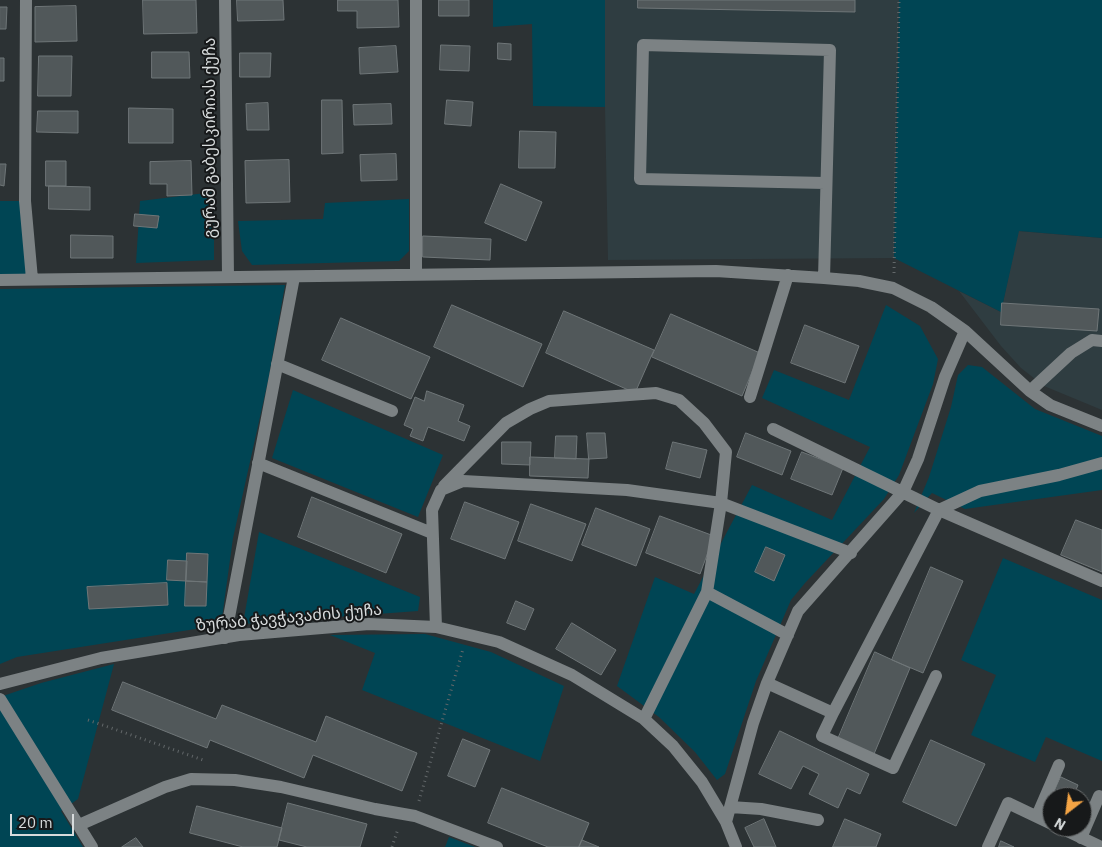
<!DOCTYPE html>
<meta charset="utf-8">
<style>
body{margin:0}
#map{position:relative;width:1102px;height:847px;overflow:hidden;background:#2c3234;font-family:"IBM Plex Sans",sans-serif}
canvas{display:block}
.north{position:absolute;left:1042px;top:787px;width:50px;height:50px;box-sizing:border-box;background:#17191a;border:1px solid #646768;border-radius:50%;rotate:210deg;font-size:14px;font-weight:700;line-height:20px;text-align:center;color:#d7dbdc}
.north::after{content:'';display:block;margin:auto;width:18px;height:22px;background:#f4a444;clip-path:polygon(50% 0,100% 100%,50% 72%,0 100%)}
.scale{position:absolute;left:10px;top:814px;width:64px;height:22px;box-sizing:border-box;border:2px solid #d7dbdc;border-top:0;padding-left:6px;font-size:15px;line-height:18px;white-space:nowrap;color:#d7dbdc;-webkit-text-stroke:4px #17191a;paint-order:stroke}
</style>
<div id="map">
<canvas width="1102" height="847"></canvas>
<div class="north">N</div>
<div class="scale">20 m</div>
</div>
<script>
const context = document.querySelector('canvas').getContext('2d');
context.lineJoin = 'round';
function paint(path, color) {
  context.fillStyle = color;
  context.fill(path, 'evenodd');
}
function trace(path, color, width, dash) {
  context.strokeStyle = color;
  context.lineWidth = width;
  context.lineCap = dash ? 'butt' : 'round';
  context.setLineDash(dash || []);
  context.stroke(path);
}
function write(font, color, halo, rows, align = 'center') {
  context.font = font + ' "IBM Plex Sans","Noto Sans Georgian",sans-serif';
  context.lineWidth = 4;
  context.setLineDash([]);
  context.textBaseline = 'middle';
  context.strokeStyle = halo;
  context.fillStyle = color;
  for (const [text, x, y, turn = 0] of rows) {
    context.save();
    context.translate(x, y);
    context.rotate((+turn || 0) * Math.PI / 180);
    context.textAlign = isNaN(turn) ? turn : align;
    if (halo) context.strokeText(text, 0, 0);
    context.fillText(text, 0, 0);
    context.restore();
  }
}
paint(new Path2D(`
 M605,0H899L894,258L608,260L605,107Z
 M1018,231L1102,238V410L1044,386L1021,368L1001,346L959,291L1001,312Z`), '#2f3d41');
paint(new Path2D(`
 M493,0H605V107L533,106L532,24L493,27Z
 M899,0H1102V238L1019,231L1001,312L894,258Z
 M214,192V260L136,263L140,201Z
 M409,199V251L399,261L252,265L242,251L238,221L323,219L325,203Z
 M0,201H25L32,279L0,280Z
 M285,285L268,381L233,538L221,625L17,657L0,664V289Z
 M886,305L920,326L938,359L933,384L899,475L884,499L805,583L791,600L756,681L725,774L717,780L695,752L659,717L617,686L655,577L694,594L752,485L832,520L870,447L762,398L774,370L849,400Z
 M968,365L982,367L1035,409L1102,436V490L965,509L932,493L914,513L929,477L951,407L958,375Z
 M293,390L443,455L418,517L272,458Z
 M259,532L420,597L418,611L243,624Z
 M1003,558L1102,600V761L1046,737L1035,762L971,735L996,675L961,660Z
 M425,634L491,652L564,686L540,761L362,690L375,653L330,635Z
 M114,664L78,799L61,811L83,847H0V697L41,683Z
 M449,837L475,847H445Z`), '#004554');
const building = new Path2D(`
 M143,0H196L197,33L144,34Z
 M237,0H283L284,20L238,21Z
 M338,0H398L399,27L357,28V11H338Z
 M439,0H469V16H439Z
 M638,0H855V12L638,8Z
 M76,6L77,41L35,42V7Z
 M0,7H7L6,29H0Z
 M498,43L511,44V60L498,59Z
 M441,45L470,46L469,71L440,70Z
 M396,46L398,72L360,74L359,48Z
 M152,52H189L190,78H152Z
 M240,53H271L270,77H240Z
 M39,56H72L71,96H38Z
 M0,58H4V81H0Z
 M322,100H342L343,153L322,154Z
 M447,100L473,102L471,126L445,124Z
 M268,103L269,130H247L246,104Z
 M391,104L392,124L354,125L353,105Z
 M129,108L173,109V143H129Z
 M38,111H78V133L37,132Z
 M520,131L556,132L555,168H519Z
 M396,154L397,180L361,181L360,155Z
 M289,160L290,202L246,203L245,161Z
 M46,161H66V186H46Z
 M191,161L192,195L167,196V184H150V162Z
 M0,164H6L4,186L0,185Z
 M501,184L542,202L526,241L485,223Z
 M49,186L90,187V210L49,209Z
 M135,214L159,216L157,228L134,226Z
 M71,235L113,236V258H71Z
 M423,236L491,239L490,260L423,257Z
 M1002,303L1099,309L1097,331L1001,325Z
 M452,305L542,344L523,387L434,347Z
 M564,311L654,350L635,393L546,353Z
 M671,314L760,353L742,396L652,357Z
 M341,318L430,357L411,399L322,360Z
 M805,325L859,346L845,383L791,363Z
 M427,391L464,405L458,421L470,426L464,441L428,427L423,441L410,436L413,429L404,425L415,397L424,401Z
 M587,433H605L607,458L589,459Z
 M746,433L791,451L782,475L737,457Z
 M556,436H577L576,459L555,458Z
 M502,442H531L530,465L502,464Z
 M673,442L707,450L700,478L666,469Z
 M802,452L843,468L832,495L791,479Z
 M530,457L589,459L588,478L530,476Z
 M312,497L402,534L386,573L298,537Z
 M465,502L519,522L505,559L451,539Z
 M531,504L586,524L572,561L518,541Z
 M596,508L650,529L636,566L582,545Z
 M660,516L714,536L700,574L646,553Z
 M1076,520L1102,530V572L1061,555Z
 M766,547L785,555L774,581L755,572Z
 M187,553L208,554L207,582L186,581Z
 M168,560L187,561L186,581L167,580Z
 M931,567L963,581L923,673L892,660Z
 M186,581L207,582L206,606H185Z
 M167,583L168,605L89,609L87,587Z
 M516,601L534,609L525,630L507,623Z
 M572,623L616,650L601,675L556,649Z
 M875,652L910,668L874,754L838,739Z
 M123,682L216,719L222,705L316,742L326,716L417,753L402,791L313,755L304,778L210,740L207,748L112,710Z
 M780,731L869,774L860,794L847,788L838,808L809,794L819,774L803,766L791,789L759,774Z
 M463,739L490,750L475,787L448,776Z
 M931,740L985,764L956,826L903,802Z
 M1061,777L1078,785L1073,797H1052V800L1051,799Z
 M502,788L589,823L579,847H548L488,823Z
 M288,803L367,824L360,847H307L279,840Z
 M197,806L282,828L277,847H243L190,833Z
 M764,819L776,847H754L745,828Z
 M845,819L881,834L876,847H833Z
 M136,838L143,847H122Z
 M582,840L599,847H579Z
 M1001,841L1014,847H999Z`);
paint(building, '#51585a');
trace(building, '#6f7678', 1);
trace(new Path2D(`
 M894,273L899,0
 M88,720L206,761
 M419,801L463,649
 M392,847L398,829`), '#63686a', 3, [1, 4]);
trace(new Path2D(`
 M26,0L25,201L32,279
 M225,0L228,276
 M416,274V0
 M824,278L830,50L643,45L640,179L825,183
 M0,280L716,271L824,278L859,281L893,288L931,307L965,331L1030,391L1050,405L1102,426
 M277,364L392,411
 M1030,391L1071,353L1092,340L1102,341
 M750,397L788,275
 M773,429L939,510L1102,581
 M258,463L432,533
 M444,486L506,423L530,409L549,401L656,393L679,400L704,423L726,452L721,503L707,592
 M436,627L432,510L441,490L463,481L627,490L721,503L851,553
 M225,638L294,277
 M767,683L833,713L939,510L980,491L1059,475L1102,463
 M0,684L101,658L239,635L369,624L436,627L499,642L572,675L644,719L673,746L702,782L726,822L736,847
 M0,699L92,847
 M833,713L822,736L893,768L936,676
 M644,719L707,592L788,635
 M730,807L761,809L818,820
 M1037,816L1059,765
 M726,822L753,723L767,683L798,611L903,492L918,459L945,377L965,331
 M79,825L165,787L191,779L235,780L281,787L375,809L415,816L497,847
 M1059,827L1101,847
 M1081,838L1099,796
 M988,847L1008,803L1052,824`), '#7c8284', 12);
write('16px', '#d7dbdc', '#17191a', [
 ["გურამ გაბესკირიას ქუჩა",210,138,-90],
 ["ზურაბ ჭავჭავაძის ქუჩა",289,618,-5]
]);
</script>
